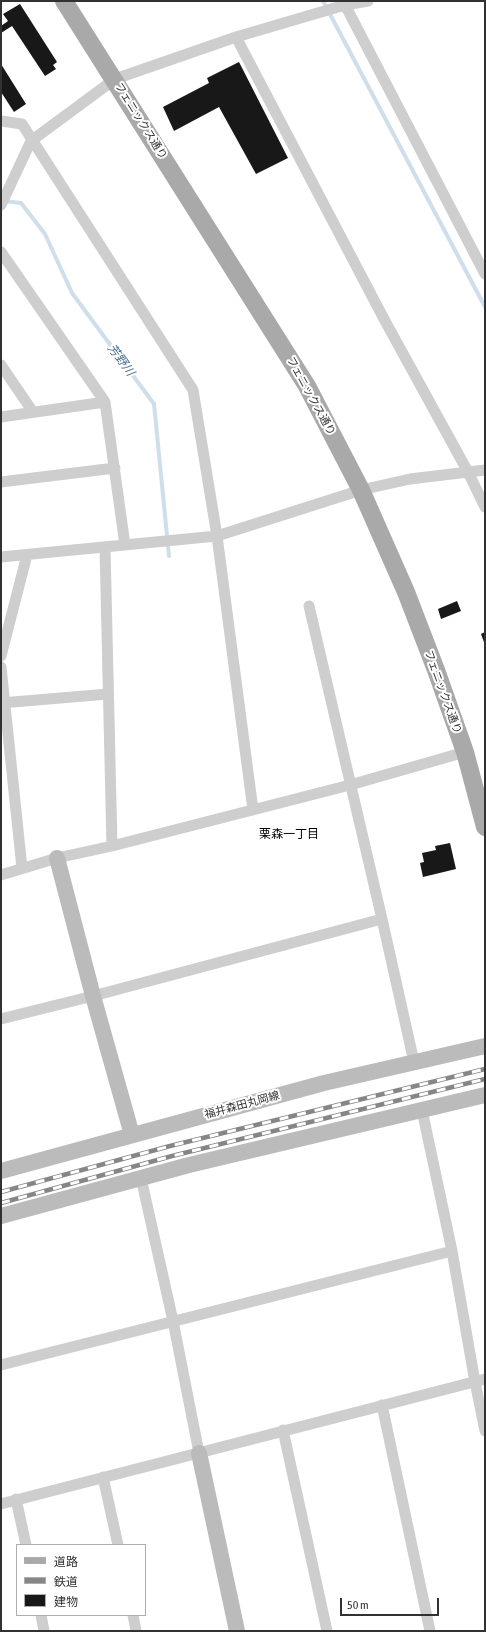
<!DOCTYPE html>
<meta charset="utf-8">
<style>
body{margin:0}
#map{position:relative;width:486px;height:1632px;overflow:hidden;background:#fff;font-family:"Asap Condensed","Noto Sans JP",sans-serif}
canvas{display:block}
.frame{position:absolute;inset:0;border:2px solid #313131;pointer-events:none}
.legend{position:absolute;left:16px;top:1544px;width:130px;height:72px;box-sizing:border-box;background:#fff;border:1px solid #adadad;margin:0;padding:5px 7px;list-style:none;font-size:12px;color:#313131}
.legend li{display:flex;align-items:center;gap:8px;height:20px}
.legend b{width:20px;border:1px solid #adadad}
.scale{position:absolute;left:340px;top:1598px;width:99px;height:18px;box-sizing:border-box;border:2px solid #313131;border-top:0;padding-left:5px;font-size:12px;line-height:14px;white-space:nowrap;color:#313131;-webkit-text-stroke:3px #fff;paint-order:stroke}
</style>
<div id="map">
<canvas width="486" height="1632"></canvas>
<div class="frame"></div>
<ul class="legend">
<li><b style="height:5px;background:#a9a9a9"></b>道路</li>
<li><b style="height:5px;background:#868686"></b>鉄道</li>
<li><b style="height:11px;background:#181818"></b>建物</li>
</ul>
<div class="scale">50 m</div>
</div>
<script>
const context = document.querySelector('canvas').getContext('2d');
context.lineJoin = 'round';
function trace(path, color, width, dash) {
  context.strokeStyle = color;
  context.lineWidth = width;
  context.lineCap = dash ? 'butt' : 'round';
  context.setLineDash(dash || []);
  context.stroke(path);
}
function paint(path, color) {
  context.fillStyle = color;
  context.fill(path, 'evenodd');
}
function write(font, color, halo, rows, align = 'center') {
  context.font = font + ' "Asap Condensed","Noto Sans JP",sans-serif';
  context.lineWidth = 4;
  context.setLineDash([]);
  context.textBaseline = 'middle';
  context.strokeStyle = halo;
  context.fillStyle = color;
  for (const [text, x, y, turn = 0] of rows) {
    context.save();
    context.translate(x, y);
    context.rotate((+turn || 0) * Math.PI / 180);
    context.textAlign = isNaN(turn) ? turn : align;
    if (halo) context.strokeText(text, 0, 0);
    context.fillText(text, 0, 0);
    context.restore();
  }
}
trace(new Path2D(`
 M323,1L485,307
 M4,201L21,203L45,234L72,293L154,404L169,556`), '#cfdeeb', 4);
paint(new Path2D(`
 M20,4L57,62L53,65L56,69L45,76L12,26L1,33V26L8,21L3,14Z
 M239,62L288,158L256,174L219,107L174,131L163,107L209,83L207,78Z
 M1,64L26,104L14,112L1,92Z
 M457,601L461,611L441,619L438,609Z
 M485,632V645L481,634Z
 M450,843L456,869L423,877L420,863L424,862L422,853L436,850L435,846Z`), '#181818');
trace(new Path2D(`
 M343,1L485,274
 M236,37L384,319L468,472L485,507
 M1,121L22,124L193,390L217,536L253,810
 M1,205L31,141L115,79L236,37L345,5L368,1
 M1,252L105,402L125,545
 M1,365L33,412
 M1,417L105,402
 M1,482L115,468
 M105,547L112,846
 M1,557L217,536L361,490L410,479L485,470
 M309,606L382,919L414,1062
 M1,656L27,555
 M1,667L22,868
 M1,703L108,694
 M1,875L57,858L112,846L350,785L465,752
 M1,1019L93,996L382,919
 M422,1110L452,1251L475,1382L485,1431
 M141,1178L173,1321L199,1453
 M1,1365L452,1251
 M382,1405L430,1631
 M283,1430L327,1631
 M103,1477L118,1545
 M16,1499L26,1545
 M1,1504L485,1379
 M41,1615L44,1631
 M133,1615L136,1631`), '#cecece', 11);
trace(new Path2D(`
 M57,858L93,996L132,1135
 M1,1171L324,1083L485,1046
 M1,1216L189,1165L485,1095
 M199,1453L237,1631`), '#bbb', 16);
trace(new Path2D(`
 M64,1L307,386L361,490L406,592L436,670L465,752L485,827`), '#a9a9a9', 18);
const rail = new Path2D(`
 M1,1192L170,1146L485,1069
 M1,1203L172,1156L485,1079`);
trace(rail, '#868686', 4.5);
trace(rail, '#fff', 3, [9]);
write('11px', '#313131', '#fff', [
 ["フェニックス通り",141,121,58],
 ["フェニックス通り",311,396,61],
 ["フェニックス通り",443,692,70],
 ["福井森田丸岡線",242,1105,-15]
]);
write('italic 12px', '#446c8e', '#fff', [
 ["芳野川",121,360,54]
]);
write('12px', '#000', '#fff', [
 ["栗森一丁目",289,834]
]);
</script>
